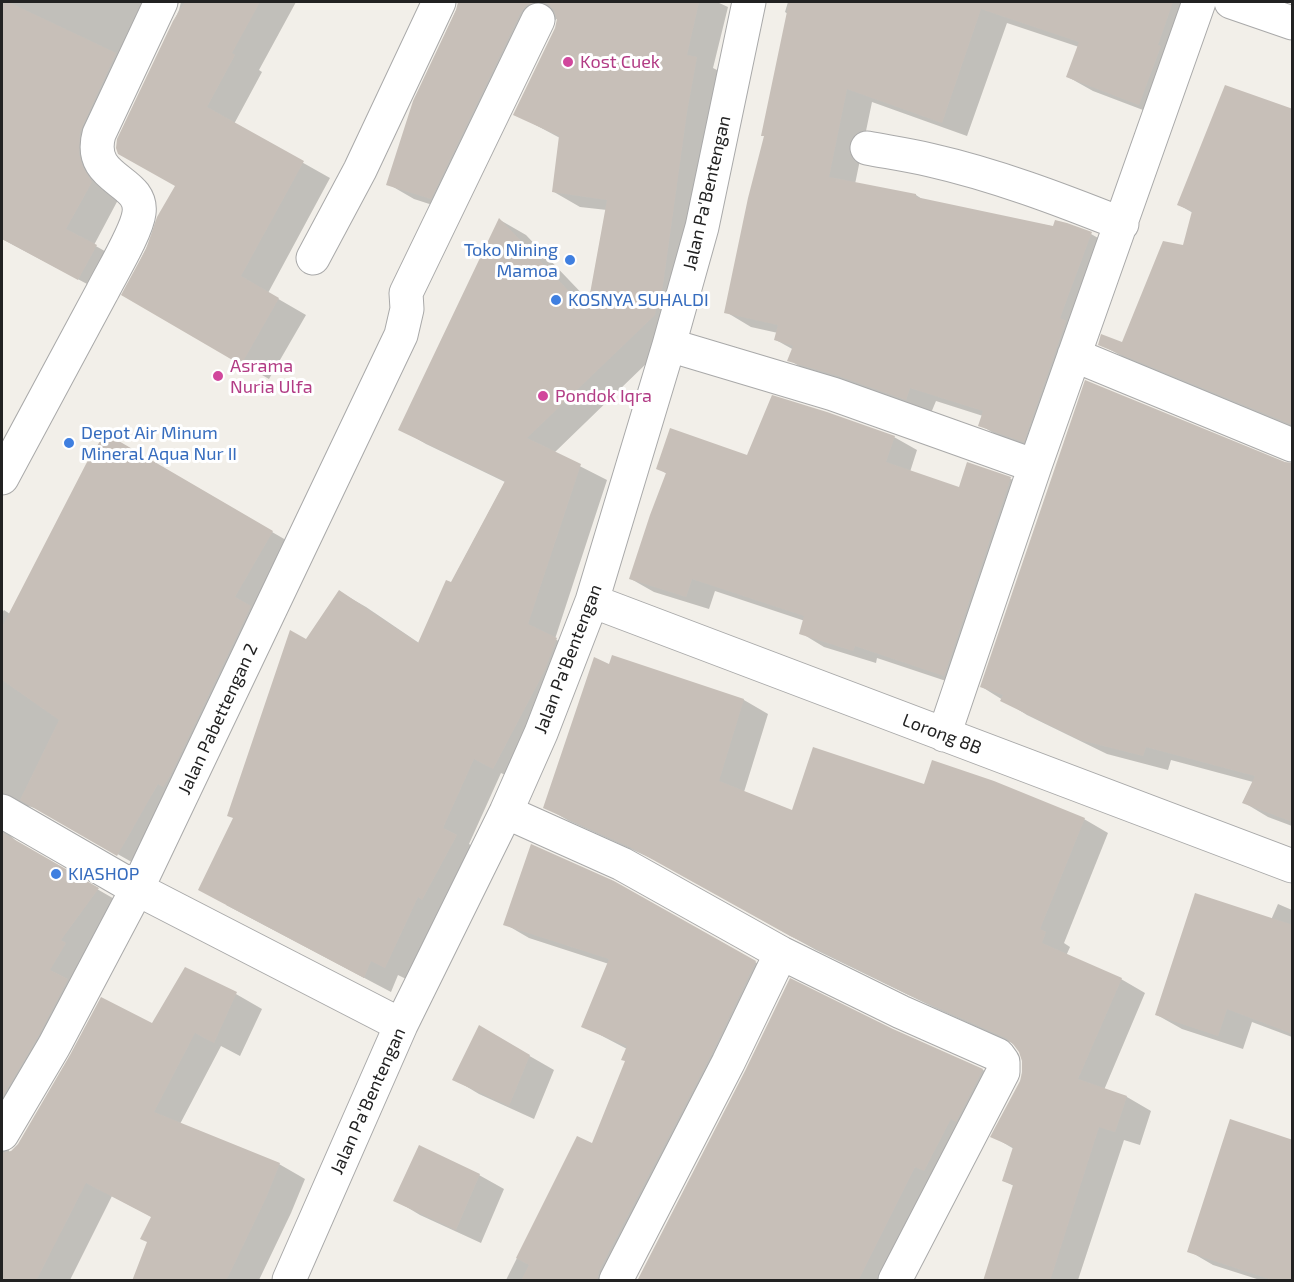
<!DOCTYPE html>
<style>
body{margin:0}
#map{position:relative;width:1294px;height:1282px;overflow:hidden;background:#f2efe9;font-family:"Exo 2",sans-serif}
canvas{display:block}
.frame{position:absolute;inset:0;border:3px solid #222;pointer-events:none}
</style>
<div id="map">
<canvas width="1294" height="1282"></canvas>
<div class="frame"></div>
</div>
<script>
const context = document.querySelector('canvas').getContext('2d');
context.lineJoin = 'round';
function paint(path, color) {
  context.fillStyle = color;
  context.fill(path, 'evenodd');
}
function trace(path, color, width, dash) {
  context.strokeStyle = color;
  context.lineWidth = width;
  context.lineCap = dash ? 'butt' : 'round';
  context.setLineDash(dash || []);
  context.stroke(path);
}
function write(font, color, halo, rows, align = 'center') {
  context.font = font + ' "Exo 2",sans-serif';
  context.lineWidth = 6;
  context.setLineDash([]);
  context.textBaseline = 'middle';
  context.strokeStyle = halo;
  context.fillStyle = color;
  for (const [text, x, y, turn = 0] of rows) {
    context.save();
    context.translate(x, y);
    context.rotate((+turn || 0) * Math.PI / 180);
    context.textAlign = isNaN(turn) ? turn : align;
    if (halo) context.strokeText(text, 0, 0);
    context.fillText(text, 0, 0);
    context.restore();
  }
}
paint(new Path2D(`
 M2,2H180L171,10L109,143L119,198L94,245L124,262L106,294L2,239Z
 M181,2H296L259,70L262,72L234,124L330,178L268,293L306,315L269,379L123,295L177,186L119,140L179,10Z
 M491,2H717L728,7L713,68L723,73L681,330L554,453L607,480L555,639L583,655L520,782L501,773L469,844L482,852L412,982L398,975L391,992L226,905L235,819L307,641L340,592L366,607L419,643L505,482L426,444L400,429L500,220L526,235L590,302L607,210L580,207L554,192L560,138L515,114L556,28L558,18L547,27L457,213L414,199L388,184L414,102L458,6L487,15Z
 M788,2H1193L1164,118L1093,91L1068,77L1079,47L1007,23L967,136L872,102L855,184L916,195L925,201L1091,234L1116,248L1049,455L1005,440L980,425L983,416L936,401L931,413L814,375L789,360L794,350L776,340L778,333L751,327L726,312L765,137L788,14L785,12Z
 M1292,111V428L1125,358L1100,344H1123L1184,247L1193,213L1179,205Z
 M106,436L298,547L144,869L38,809L28,806L19,809L9,827L11,836L19,844L123,904L11,1139L9,1150V1152L12,1151L152,1025L185,969L236,994L262,1009L240,1056L221,1046L180,1124L279,1164L305,1179L291,1213L259,1280H134L149,1242L152,1217L112,1196L70,1280H2V613L4,610L10,614Z
 M894,437L917,450L910,472L960,489L968,464L1011,479L1033,492L967,688L877,658L876,663L824,647L801,633L805,621L715,591L709,609L654,592L631,579L667,474L658,468Z
 M1284,464L1292,465V826L1268,817L1243,802L1253,782L1171,760L1168,770L1107,754L1027,715L982,687Z
 M613,657L744,700L768,714L744,792L793,812L925,786L1084,819L1108,833L1064,943L1070,947L1066,956L1121,979L1145,993L1104,1090L1127,1097L1151,1111L1140,1145L1124,1140L1078,1280H984L1014,1186L1004,1181L1014,1149L992,1136L1021,1081L1023,1062L1020,1050L1012,1043L935,1008L816,950L657,861L569,821L545,807Z
 M613,882L780,976L626,1280H506L577,1138L592,1145L626,1061L627,1049L583,1026L609,964L529,938L505,924Z
 M1278,904L1292,910V1037L1252,1022L1243,1049L1182,1029L1157,1015L1271,920Z
 M479,1027L554,1070L534,1119L479,1094L454,1079Z
 M892,1030L983,1070L1007,1084L889,1280H639Z
 M479,1175L504,1189L481,1243L420,1215L395,1200Z
 M1189,1251L1292,1280H1260L1213,1265Z`), '#0003');
paint(new Path2D(`
 M2,2H8L116,53L80,132L79,154L83,167L92,182L66,229L97,245L78,280L2,239Z
 M185,2H260L232,53L235,55L207,107L304,161L241,276L279,298L241,365L121,295L146,249L157,217L175,186L118,154L116,148L117,139L173,21Z
 M458,2H536L527,5L521,12L431,199L386,185L413,101L456,10Z
 M538,2H699L687,55L697,57L687,112L661,299L658,298L655,315L527,438L581,464L528,624L557,638L544,672L493,769L474,759L443,828L457,835L422,900L418,897L385,968L371,961L364,978L198,890L233,818L227,816L290,630L306,639L339,590L418,643L446,580L451,582L505,481L398,430L499,218L587,310L607,200L552,192L559,136L513,115L555,28L557,19L554,10L547,3Z
 M789,2H1173L1158,45L1161,46L1139,105L1066,77L1079,42L981,9L942,123L847,89L829,177L916,194V197L1053,226L1055,220L1067,223L1092,232L1060,318L1066,321L1024,442L978,426L983,411L910,388L906,400L839,376L787,361L793,346L774,340L778,325L724,313L748,198L764,136H761Z
 M1225,85L1293,109V425L1098,345L1101,334L1122,342L1163,241L1183,245L1192,211L1177,205Z
 M1085,380L1285,462L1293,463V822L1242,803L1255,776L1146,747L1143,756L1080,740L1000,701L1003,695L980,687Z
 M772,395L827,412L895,436L886,462L959,487L967,462L1011,477L944,676L855,646L853,651L799,634L804,616L692,579L686,597L629,579L650,515L666,473L656,469L670,428L747,455Z
 M105,433L273,531L235,597L251,606L170,776L163,787L158,784L117,856L20,800L59,720L2,680V627L86,464Z
 M612,655L744,699L719,781L792,810L813,747L924,784L932,760L994,781L1085,818L1040,929L1046,932L1042,943L1122,978L1078,1079L1127,1096L1115,1132L1099,1127L1050,1281H983L1013,1185L1002,1181L1013,1147L990,1137L1020,1081L1022,1073V1061L1019,1052L1013,1044L1006,1038L909,995L790,936L630,847L543,808L594,657L609,664Z
 M3,833L99,888L61,940L66,943L50,970L68,979L38,1037L2,1098Z
 M531,844L614,881L756,961L711,1055L599,1271L597,1281H521L529,1265L516,1258L577,1136L592,1143L625,1061L621,1060L627,1046L581,1027L609,959L503,925Z
 M1195,893L1293,925V1034L1227,1009L1218,1036L1155,1015Z
 M185,967L237,992L214,1043L195,1033L154,1112L280,1163L266,1198L226,1281H132L147,1242L140,1239L151,1217L86,1183L36,1281H2V1153L11,1151L18,1144L70,1055L101,997L152,1023Z
 M790,978L893,1029L983,1069L956,1122L951,1119L924,1171L915,1167L858,1281H637L745,1071Z
 M479,1025L530,1055L509,1106L452,1080Z
 M1230,1119L1293,1140V1281H1275L1187,1252Z
 M419,1145L480,1174L456,1230L393,1201Z`), '#c7bfb8');
const street = new Path2D(`
 M1231,2L1292,23
 M867,148C888,152 909,155 930,160C996,175 1059,199 1122,224
 M313,258L360,170L439,2
 M669,345L833,394L1035,466
 M1074,355L1292,445
 M2,478C35,416 68,354 102,292C111,274 137,231 139,213C144,179 86,181 99,134L161,2
 M592,601L1292,866
 M944,735L1035,466L1199,2
 M2,811L137,889L401,1025
 M506,812L622,864L781,953L901,1012L998,1055L1003,1062V1072L895,1280
 M2,1134L54,1046L137,889L401,335L407,309L406,293L538,20
 M289,1280L401,1025L506,812L541,733L592,601L669,345L702,227L749,2
 M616,1280L728,1063L781,953`);
trace(street, '#a9a9a9', 35);
trace(street, '#fff', 33);
for (const [x, y, r, color] of [
 [568,62,6,"#d1479c"],
 [570,260,6,"#3f7fe0"],
 [556,300,6,"#3f7fe0"],
 [218,376,6,"#d1479c"],
 [543,396,6,"#d1479c"],
 [69,443,6,"#3f7fe0"],
 [56,874,6,"#3f7fe0"]
]) {
  const dot = new Path2D();
  dot.arc(x, y, r, 0, 2 * Math.PI);
  context.fillStyle = color;
  context.fill(dot);
  trace(dot, '#fff', 2);
}
write('18px', '#b23c85', '#fff', [
 ["Kost Cuek",580,62],
 ["Asrama",230,366],
 ["Nuria Ulfa",230,387],
 ["Pondok Iqra",555,396]
], 'left');
write('18px', '#222', '#fff', [
 ["Jalan Pa'Bentengan",707,193,-77],
 ["Jalan Pa'Bentengan",568,659,-69],
 ["Jalan Pabettengan 2",218,719,-65],
 ["Lorong 8B",942,734,21],
 ["Jalan Pa'Bentengan",368,1101,-66]
]);
write('18px', '#366cbe', '#fff', [
 ["Toko Nining",558,250,"right"],
 ["Mamoa",558,271,"right"],
 ["KOSNYA SUHALDI",568,300],
 ["Depot Air Minum",81,433],
 ["Mineral Aqua Nur II",81,454],
 ["KIASHOP",68,874]
], 'left');
</script>
